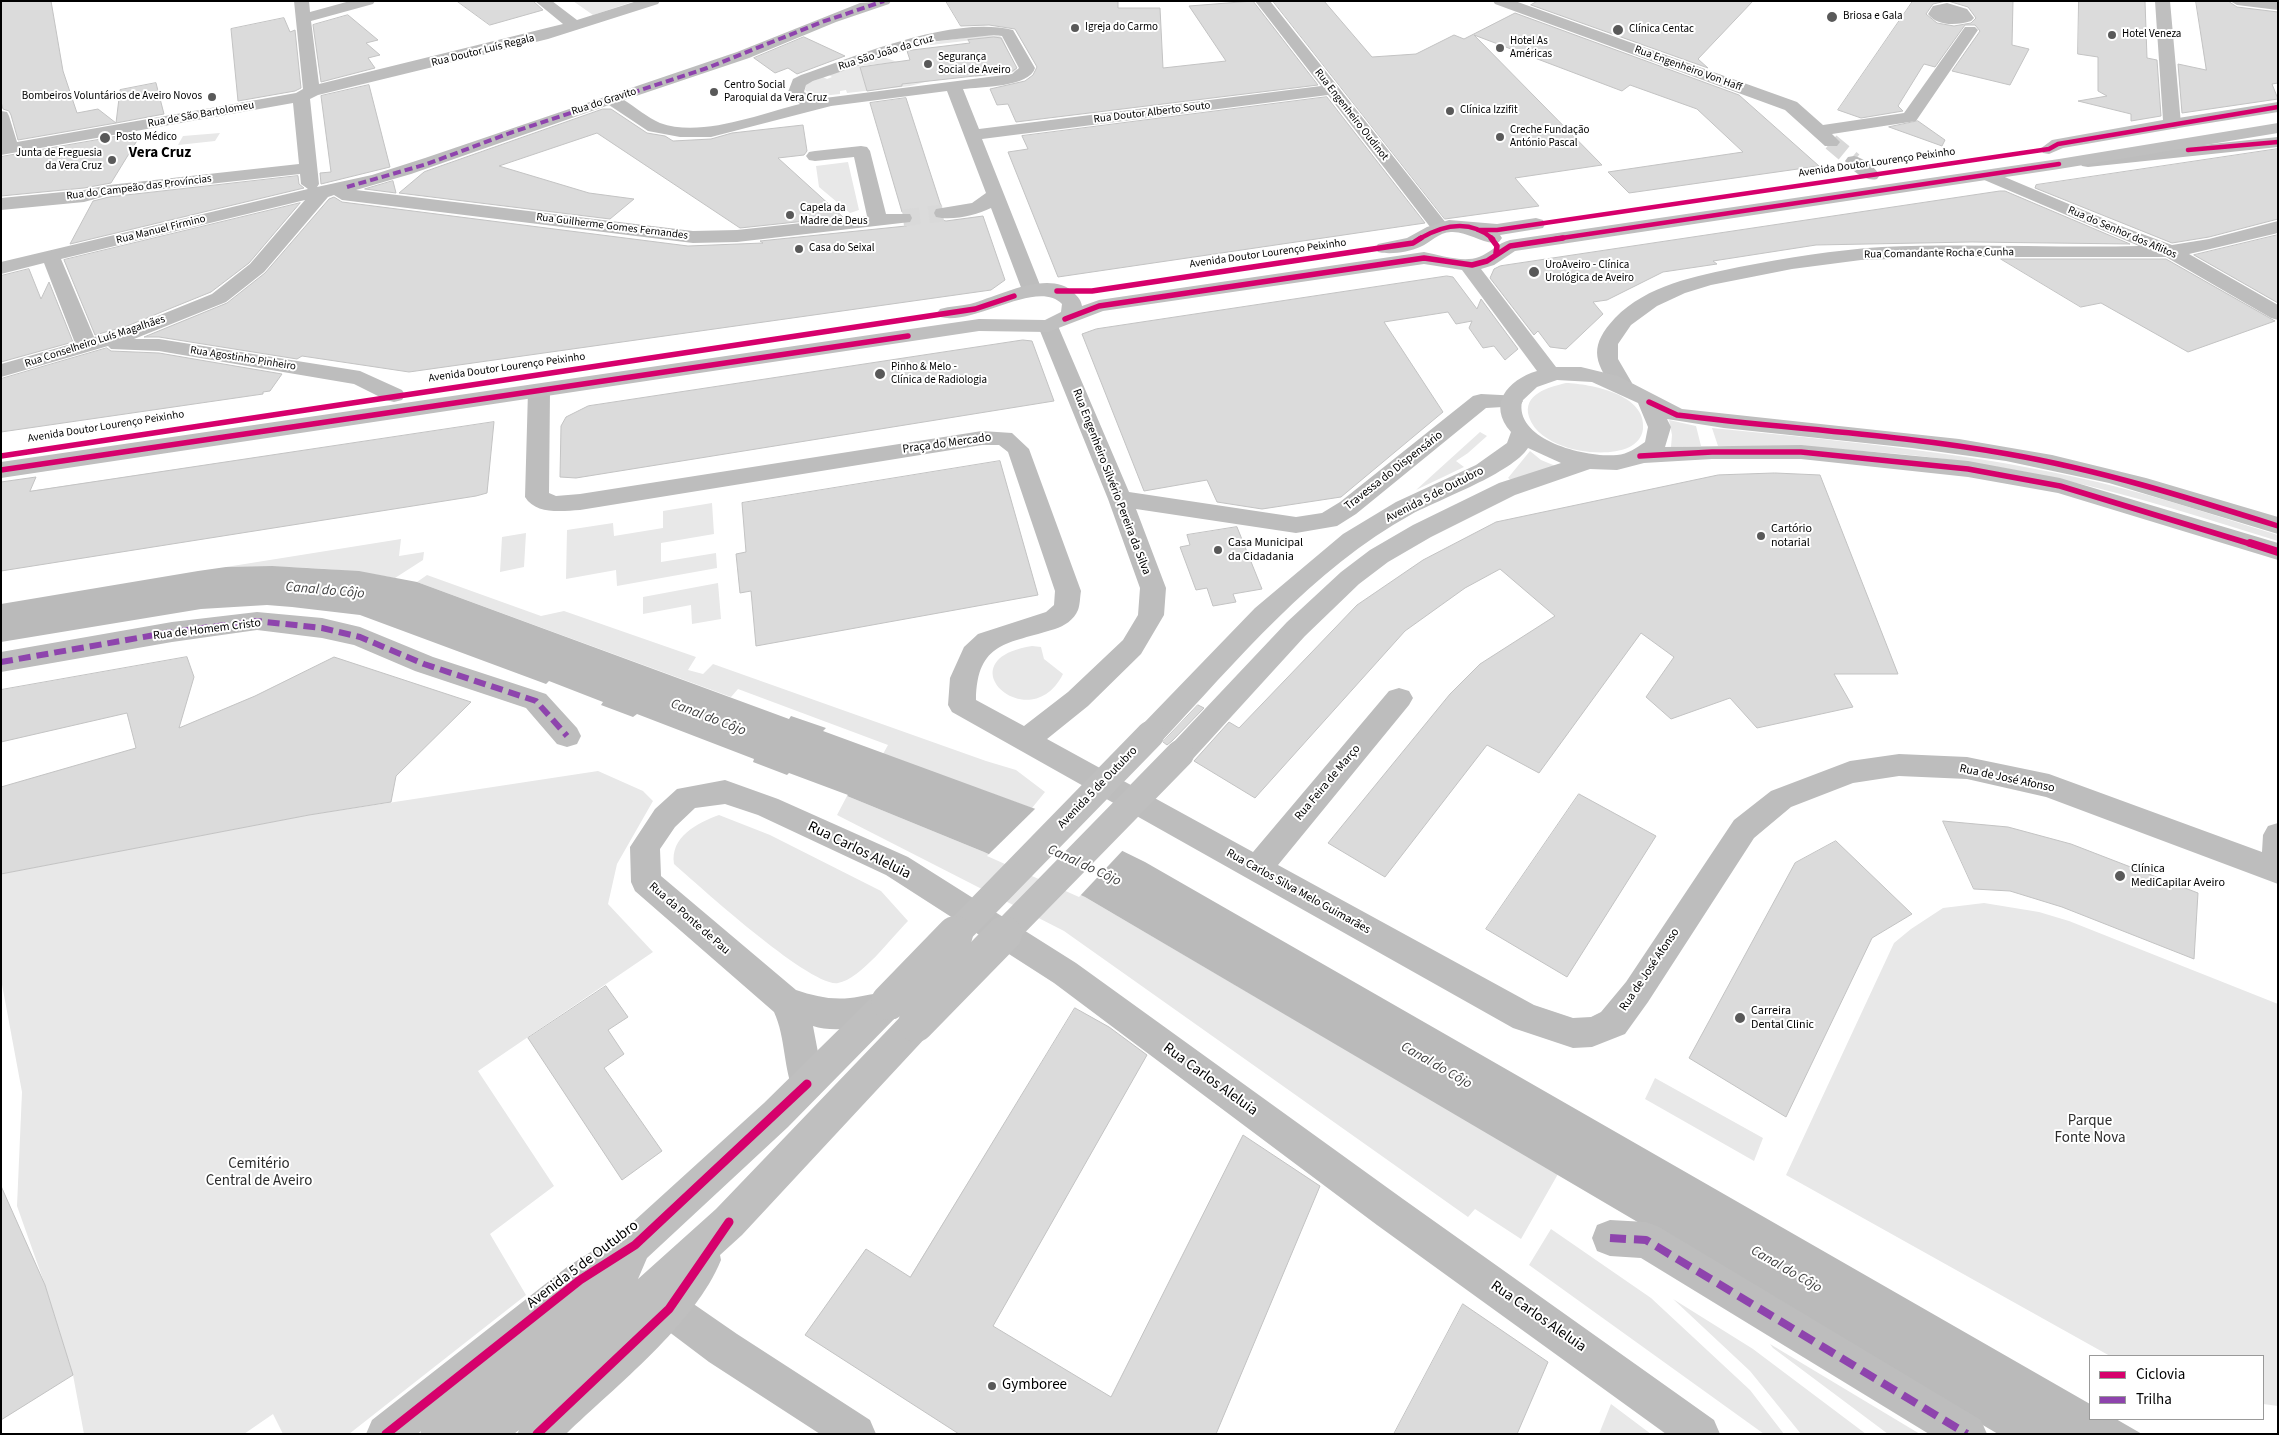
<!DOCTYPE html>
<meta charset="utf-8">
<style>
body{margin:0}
#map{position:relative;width:2279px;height:1435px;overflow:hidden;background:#fff;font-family:"Source Sans 3",sans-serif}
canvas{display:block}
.frame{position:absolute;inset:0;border:2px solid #000;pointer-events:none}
.legend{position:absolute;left:2089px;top:1355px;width:175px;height:65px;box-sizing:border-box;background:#fff;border:1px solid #999;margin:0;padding:6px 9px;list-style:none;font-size:15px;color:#000}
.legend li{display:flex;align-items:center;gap:10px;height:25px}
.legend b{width:25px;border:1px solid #999}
</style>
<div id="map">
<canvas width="2279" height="1435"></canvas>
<div class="frame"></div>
<ul class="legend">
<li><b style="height:6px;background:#d6006c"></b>Ciclovia</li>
<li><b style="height:6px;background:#8e44ad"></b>Trilha</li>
</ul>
</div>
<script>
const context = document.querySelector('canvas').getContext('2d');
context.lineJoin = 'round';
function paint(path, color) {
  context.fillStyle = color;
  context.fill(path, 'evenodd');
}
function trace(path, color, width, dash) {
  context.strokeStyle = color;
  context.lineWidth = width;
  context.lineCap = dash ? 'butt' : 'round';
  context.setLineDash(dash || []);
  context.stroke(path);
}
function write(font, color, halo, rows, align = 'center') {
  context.font = font + ' "Source Sans 3",sans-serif';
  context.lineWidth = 4;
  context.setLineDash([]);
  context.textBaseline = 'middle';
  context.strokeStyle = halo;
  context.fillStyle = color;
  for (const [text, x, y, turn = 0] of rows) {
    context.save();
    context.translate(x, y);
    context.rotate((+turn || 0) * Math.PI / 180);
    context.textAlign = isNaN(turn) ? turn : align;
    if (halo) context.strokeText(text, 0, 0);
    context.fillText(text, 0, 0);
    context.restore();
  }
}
paint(new Path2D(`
 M573,1H635L593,15Z
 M993,34L1002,37L1017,70L1015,72L975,77L973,40L931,45L926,43Z
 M884,57L897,62L860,66L866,88L933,80L910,86L847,93L846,90L840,91V94C828,95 815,99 805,90L806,84L823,77L827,79L832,77L829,75Z
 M220,133L215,141L178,145L183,136Z
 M848,162L859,210L850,213L819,187L816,166Z
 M1566,383C1590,384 1647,394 1643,429C1639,460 1582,454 1563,446C1549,441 1534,432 1529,417C1522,394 1549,387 1566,383Z
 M1669,420L1696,426L1701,446L1671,447L1672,435Z
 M1712,428C1833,440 1956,451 2075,477C2141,491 2204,512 2268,532L2278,535V541C2207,519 2136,496 2063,480C1950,454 1833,446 1718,446Z
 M1480,432L1487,436L1468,453L1456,461L1464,467L1416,490Z
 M1530,451L1541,460L1558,467L1514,482L1508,478Z
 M712,503L714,534L661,543V562L716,553L717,568L617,586L616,570L566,579L567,530L613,523L614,536L663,528V511Z
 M526,533L524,567L500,572L502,537Z
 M401,539L399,556L424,552L423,560L395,578C339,567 283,566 226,567Z
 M427,575L541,616L564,611L696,657L688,670L703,674L713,664L986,761L1016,770L1045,792L1032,808L883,754L888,745L738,689L731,697L417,582Z
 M718,583L721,619L692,624L691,605L643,614V597Z
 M1032,646L1041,647L1044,659L1063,674C1030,740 942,660 1032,646Z
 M598,771L643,791L653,801L617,864L608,904L653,952L478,1071L554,1186L490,1234L526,1295L349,1434H283L273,1414L244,1434H84L73,1375L45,1285L17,1206L22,1092L1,979V874L309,815Z
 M847,796L984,852L1085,897L1558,1174L1521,1239L1475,1209L1468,1217L1064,931L837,815Z
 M719,815L770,835L881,891L908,921C891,938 861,979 838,983C811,988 698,885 674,864C670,837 697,823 719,815Z
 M1984,903L2039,912L2069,921L2278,1004V1406L2263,1404V1356H2110L1786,1175L1894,943L1911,929L1943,908Z
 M1655,1078L1763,1138L1754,1161L1645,1099Z
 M1551,1229L1651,1298L1750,1390L1784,1434H1764L1529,1265Z
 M1673,1299L1753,1349L1866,1434H1801L1750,1371Z
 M1770,1344L1920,1434H1888L1773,1348Z
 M1611,1404L1651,1434H1599Z`), '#e8e8e8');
paint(new Path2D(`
 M272,566L359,571L417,582L789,719L791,716L826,728L823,731L1041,811L1145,862L2090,1404V1419H2116L2142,1434H1998L1085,897L984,852L847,796L848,795L789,773L787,775L753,762L754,759L637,714L633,717L601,705L603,702L549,681L546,684L360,615L292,607L267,605L201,609L1,642V604L198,571L226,567Z`), '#bababa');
paint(new Path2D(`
 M1037,807L1124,849L1079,897L987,856Z`), '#fff');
const building = new Path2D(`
 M1,1H51L63,71L77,113L98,109L116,123L18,140L11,115L9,111L3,109L1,102Z
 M457,1H533L543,10L490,25Z
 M946,1H1118V8H1160L1163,68L1226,61L1189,6L1253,1L1318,85L1016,122L1008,104L997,105L990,89L1025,81L1033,75L1037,67L1015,29L989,25L961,26Z
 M1273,1H1324L1372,57L1416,54L1454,35L1464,39L1515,13L1739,95L1819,166L1629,193L1608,172L1743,152L1697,109L1630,85L1622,91L1474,35L1602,165L1515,178L1539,206L1445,219Z
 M1538,1H1753L1698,59L1708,68L1531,5Z
 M1913,1H1946L1933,4L1926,14L1937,23L1954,26L1971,23L1976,18L1968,7L1948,1H2013L2012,45L2029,49L2010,85L1952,71L1980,31L1975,25H1965L1935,67L1924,64L1898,106L1903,111L1861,118L1838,110Z
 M2079,1H2145L2147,58L2157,60L2161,116L2131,121V114L2078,101L2107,96L2098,91V57L2078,54Z
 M2196,1H2228L2237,7L2278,12V83L2272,84L2278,99L2182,113L2178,64L2206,70Z
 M348,15L378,40L366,43L380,55L368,58L375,68L321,82L313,25Z
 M284,18L290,32L295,30L301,88L295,91L238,101L231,29Z
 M804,37L845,56L797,74L788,68L775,73L754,58Z
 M994,37L1001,38L1017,68L1011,72L902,84V86L867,91L860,67L910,60L907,51L912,50L970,43L968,40Z
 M156,83L164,114L116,123L120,90Z
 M369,85L390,167L321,184L320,173L331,172L321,96Z
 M1327,97L1425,223L1058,277L1008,152L1028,149L1022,136Z
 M906,98L941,206L934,208L932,212L934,218L946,221L983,216L1005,280L991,290L409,372L302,356L297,359L159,337H144L227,303L265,273L329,199L334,197L342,202L688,246L763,243L760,241L906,226L912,223L914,217L910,212H902L870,103Z
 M603,109H611L647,133L665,136L673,141L711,139L732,133L803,125L807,151L804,155L778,158L843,217L740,228L597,133L499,166L589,193L634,199L610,219L399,193L424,172Z
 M1918,121L1945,140L1942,146L1889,127Z
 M131,134L138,139L111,183L84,188L1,196V157Z
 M2278,149V219L2209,237L2172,243L2035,188L2036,185Z
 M298,176L299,184L304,188L70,244L93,201L109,197Z
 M393,181L396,193L365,189Z
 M2000,191H2005L2130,244L1972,242L1816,245L1713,261L1717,264L1663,272L1607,300L1593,302L1603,314L1566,349L1550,347L1538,331L1534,335L1490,278L1494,269L1500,266Z
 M300,203L249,263L211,292L127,326L95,335L64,260Z
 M2278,235V303L2194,255Z
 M2001,259H2166L2275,321L2188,352L2101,303L2081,307Z
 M29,269L41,299L49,282L73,342L1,362V276Z
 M1447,276L1453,277L1477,309L1481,299L1518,349L1505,360L1494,346L1483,348L1469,328L1472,321L1456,324L1448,312L1384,322L1443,412L1341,497L1262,509L1217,502L1207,480L1144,491L1082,334L1096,329Z
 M1023,340L1032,341L1054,401L576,478L560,477L561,426L566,417L588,406Z
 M107,348L111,351L159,353L282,374L270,391L263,392V394L1,432V379Z
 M494,422L487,493L476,496L1,571V482L36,477L30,491Z
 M1000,461L1038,595L756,646L751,591L740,593L736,554L746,552L742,503Z
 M1775,473L1820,475L1898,674H1834L1853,707L1757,728L1730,698L1671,719L1646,697L1674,657L1641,633L1539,773L1487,745L1385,877L1328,843L1450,694L1480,664L1555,616L1500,569L1465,588L1405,631L1255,798L1194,761L1229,722L1239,728L1357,605L1423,560L1496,522L1718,475Z
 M1237,527L1262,589L1233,594L1236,602L1213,606L1207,588L1196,590L1180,547L1190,545L1187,535Z
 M187,657L194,677L179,728L255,696L334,657L471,702L396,776L391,802L309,815L1,874V787L136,748L127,713L1,742V690Z
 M1198,705L1204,708L1172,741L1167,745L1163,742Z
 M1579,794L1656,836L1567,977L1486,929Z
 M1943,821L2008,827L2071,844L2198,893L2194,959L2062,907L2010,891L1974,889Z
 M1836,841L1912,914L1872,938L1786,1117L1689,1058L1795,863Z
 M606,986L628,1017L608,1030L624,1054L604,1068L662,1151L622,1180L528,1038Z
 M1075,1008L1109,1027L1147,1055L993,1326L1111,1397L1243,1135L1320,1186L1216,1434H959L805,1335L866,1249L910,1277Z
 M1,1186L45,1285L73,1375L1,1420Z
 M1463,1304L1548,1362L1517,1434H1394Z`);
paint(building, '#dbdbdb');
trace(building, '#c3c3c3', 1);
trace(new Path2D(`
 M1831,142L1854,161
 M903,218L943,213`), '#d9d9d9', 17, [17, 9]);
paint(new Path2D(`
 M294,1H309L310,12L350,1H375L373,4L311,21L319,84L563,24L535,1H552L577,20L637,1H660L658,4L548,39L318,95L310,99L319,184L317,187L372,175L425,158L737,52L860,3L891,1L889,4L836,22L749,58L624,100C635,107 648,118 660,123C701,138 759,114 800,104L788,92L793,79L801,75C860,55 953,15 1013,30L1035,68C1030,87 980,87 963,89L979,129L1321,86L1255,1H1270L1450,228L1448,232H1434L1328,95L982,139L1042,290L1039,294L1032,296L1025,294L1022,290L991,208C976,215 953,221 936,217L934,213L936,209L972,203L986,193L947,91L831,106L711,137H680L648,131L609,105L411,174L356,190L693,231L737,230L867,216L854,157L815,161L809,160L806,156L809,152L815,151L861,146L867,147L870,151L886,214H910L912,218L910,222L737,242L693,243L342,200L334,195L328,197L264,272L226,302L134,339H159L360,371L402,390L405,395L402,400L394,402L386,400L354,384L159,351L111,349L108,346L1,377V364L75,343L44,263L1,274V262L308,189L301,184L300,174L109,195L84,202L1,210V198L84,190L109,185L299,164L293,103L1,155V111L7,112L9,116L17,142L296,93L303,89ZM994,35L1002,36L1019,68L1012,74L817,99L804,92L806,85L813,81L929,42ZM305,200L250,264L212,294L128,328L94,337L61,259Z
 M1493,1H1515L1797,102L1823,125L1904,113L1965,27H1975L1978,30L1916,121L1832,134L1840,142L1837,146H1825L1785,110L1495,4Z
 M2230,1H2278V10L2237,5Z
 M1947,3L1967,9L1974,18L1971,21C1958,25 1938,27 1928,14L1933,6Z
 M2278,102V112L2172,129L2166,128L2163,124L2166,120L2172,119Z
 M2278,137V147L2088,167L2082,166L2079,162L2082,158L2088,157Z
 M1854,156C1864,158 1874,167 1880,175L1877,179C1865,182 1852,171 1845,161L1848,157Z
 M1988,170L2126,228L2172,245L2209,239L2278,221V233L2189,254L2278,305V320L2271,318L2166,257H1951L1861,260L1792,269L1711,285L1685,293L1657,306L1631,325L1618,344V359L1632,383L1629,388L1621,390L1613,388C1593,360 1590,345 1615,318C1647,285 1696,276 1739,267C1786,258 1834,250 1882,247C1967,243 2053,248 2139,246L1982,179L1979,175L1982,171Z
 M1048,320L1055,322L1058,326L1129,492L1296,517L1322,513L1340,502L1473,396L1481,394L1520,396L1523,401L1520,406L1486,408L1356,514L1337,526L1296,533L1136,509L1166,588L1164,615L1141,654L1088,706L1047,739L1253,852L1389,691L1399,688L1409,691L1413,698L1409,705L1278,865L1534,1005L1573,1018L1591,1017L1601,1012L1626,982L1734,820L1771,791L1850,761L1899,754L1967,757L2049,774L2262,852L2263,835L2268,826L2278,823V884L2046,797L1967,779L1899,776L1853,783L1791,807L1754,838L1648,1002L1625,1034L1592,1047L1573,1048L1513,1028L952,712L948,705L950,678L964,647L978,634L1046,612L1054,605L1055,591L1008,452L999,445H982L580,510C562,511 536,515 525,497L528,391L531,386L539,384L547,386L550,391L549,493L556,496L580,494L982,431L1012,433L1029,449L1081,591C1080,597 1080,605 1078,610C1074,620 1064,626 1055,629C1008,644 977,641 976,700L1024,726L1068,692L1123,640L1138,615L1140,588L1108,499L1038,326L1041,322Z
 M257,612L322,618L360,627L433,657L546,694L577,728L581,736L577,744L567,747L557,744L526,708L415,671L354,645L322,638L257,630L172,642L1,672V652L172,622Z
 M725,780L778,799L908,857L1076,963L1403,1199L1714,1420L1720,1434H1666L1377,1225L1054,983L886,875L758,815L725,804L695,808L675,827L660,849L661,876L796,990C814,996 830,1000 850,998C867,996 880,990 897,996L901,1007L897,1018C876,1026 835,1034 813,1026L824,1084L819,1095L807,1100L795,1095C783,1069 786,1038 774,1012L635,891L631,882L630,847L655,809L677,789Z
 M1610,1220L1646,1222L1659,1227L1981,1420L1987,1434H1929L1641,1258L1610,1256L1597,1251L1592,1238L1597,1225Z
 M669,1290L682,1296L737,1334L870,1420L876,1434H820L709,1362L656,1322L650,1309L656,1296Z`), '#bdbdbd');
paint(new Path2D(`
 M2155,1H2170L2181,124L2178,128L2063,148L2049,154L2043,153L2040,149L2052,140L2163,120Z
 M2278,123V133L2059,169L1515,251L1494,265L1481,269L1556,367H1581L1618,376L1682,409L1959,439L2052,455L2146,478L2278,517V534L2109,483L2006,461L1912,448L1724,428L1667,419L1671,427L1665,447L1801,445L1968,461L2060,478L2278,543V560L2058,493L1968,477L1801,459H1712L1644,463L1617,470L1590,469L1515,495L1431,537L1388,562L1359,584L1305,636L1190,762L1180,765L1170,762L1166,754L1170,746L1287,622L1341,572L1370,550L1413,525L1499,483L1561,463L1528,448C1512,473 1440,499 1412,514C1312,569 1237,661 1160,743L1150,746L1140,743L1136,735L1140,727L1255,608L1343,534L1396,502L1476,465L1507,443L1511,432C1487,405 1507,380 1537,371L1462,270L1424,264L1103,311L1048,332L979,331L1,478V462L979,319L1045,320L1061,312L1062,304C1037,278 975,326 940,317L937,313L940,309C950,306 960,306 970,304C997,297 1050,268 1074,293C1078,297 1081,300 1082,306L1099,300L1424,252C1440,255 1463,263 1479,257C1490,253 1498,243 1510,240L2059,159ZM1557,380L1592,382L1638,403L1648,427L1645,442C1636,448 1628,454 1617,455C1588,458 1514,441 1522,401L1537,387Z
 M1536,218L1543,220L1545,224L1543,228L1500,235L1502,238L1499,242C1484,246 1469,231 1451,232C1439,232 1430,243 1420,247C1409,252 1390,255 1378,252L1375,248L1378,244L1407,238L1427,227L1449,220L1497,224Z
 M889,987L900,991L905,1002L900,1013L788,1127L647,1258L638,1279L716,1209L904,1013L916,1009L928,1013L932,1024L928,1035L742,1235L720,1255L721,1260C695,1324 616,1386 566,1434H517L519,1430L514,1434H420L421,1431L418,1434H366L372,1420L567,1267L622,1232L764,1103L878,991Z`), '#bfbfbf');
trace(new Path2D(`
 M954,936L1150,735
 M1002,936L1180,754`), '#bfbfbf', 28);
trace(new Path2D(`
 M889,1002L955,934
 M916,1024L1004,934`), '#bfbfbf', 36);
trace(new Path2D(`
 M347,187L427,164L510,133L707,68L822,22L884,1`), '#8e44ad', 4, [8, 4]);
trace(new Path2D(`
 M1,662L172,632L257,621L322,628L360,637L424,664L536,701L567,736`), '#8e44ad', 6, [12, 6]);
trace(new Path2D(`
 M1610,1238L1646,1240L1967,1434`), '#8e44ad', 8, [16, 8]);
trace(new Path2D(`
 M2188,150L2278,142
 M1478,230H1497L2049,149L2058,144L2278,107
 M1419,239C1443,225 1470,219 1493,239
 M1555,239L2059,164`), '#d6006c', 4.5);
trace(new Path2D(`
 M1491,238L1497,246L1496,253
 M1057,291H1092L1413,243L1421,238
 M1065,319L1099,306L1424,258L1472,265L1487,261L1510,246L1563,238
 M1649,402L1677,415C1787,429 1899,434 2008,454C2100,470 2189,498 2278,526
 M1,456L975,309L1014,296
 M1640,456L1712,452H1801L1968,469L2060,486L2254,545
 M1,470L908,336`), '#d6006c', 5.5);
trace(new Path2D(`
 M2250,543L2278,552`), '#d6006c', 8);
trace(new Path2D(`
 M386,1434L580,1280L635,1245L807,1084
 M537,1434L669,1309L729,1222`), '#d6006c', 9);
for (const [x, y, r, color] of [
 [1832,17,6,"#595959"],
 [1075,28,5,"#595959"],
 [1618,30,6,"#595959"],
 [2112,35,5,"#595959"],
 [1500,48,5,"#595959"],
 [928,64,5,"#595959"],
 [714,92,5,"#595959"],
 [212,97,5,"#595959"],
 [1450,111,5,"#595959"],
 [1500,137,5,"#595959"],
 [105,138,6,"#595959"],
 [112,160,5,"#595959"],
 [790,215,5,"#595959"],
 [799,249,5,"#595959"],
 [1534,272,6,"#595959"],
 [880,374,6,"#595959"],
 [1761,536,5,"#595959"],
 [1218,550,5,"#595959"],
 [2120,876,6,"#595959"],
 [1740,1018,6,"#595959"],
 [992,1386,5,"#595959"]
]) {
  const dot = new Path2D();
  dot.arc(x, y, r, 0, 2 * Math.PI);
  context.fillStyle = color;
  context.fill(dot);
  trace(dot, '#fff', 2);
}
write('11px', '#000', '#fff', [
 ["Briosa e Gala",1843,17],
 ["Igreja do Carmo",1085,28],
 ["Clínica Centac",1629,30],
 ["Hotel Veneza",2122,35],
 ["Hotel As",1510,42],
 ["Américas",1510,55],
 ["Segurança",938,58],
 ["Social de Aveiro",938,71],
 ["Centro Social",724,86],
 ["Paroquial da Vera Cruz",724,99],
 ["Bombeiros Voluntários de Aveiro Novos",202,97,"right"],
 ["Clínica Izzifit",1460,111],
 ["Creche Fundação",1510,131],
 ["António Pascal",1510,144],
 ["Posto Médico",116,138],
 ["Junta de Freguesia",102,154,"right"],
 ["da Vera Cruz",102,167,"right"],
 ["Capela da",800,209],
 ["Madre de Deus",800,222],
 ["Casa do Seixal",809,249],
 ["UroAveiro - Clínica",1545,266],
 ["Urológica de Aveiro",1545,279],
 ["Pinho & Melo -",891,368],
 ["Clínica de Radiologia",891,381]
], 'left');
write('11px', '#000', '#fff', [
 ["Rua Doutor Luís Regala",483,51,-14],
 ["Rua São João da Cruz",886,53,-17],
 ["Rua Engenheiro Von Haff",1688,69,20],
 ["Rua do Gravito",604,102,-18],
 ["Rua Doutor Alberto Souto",1152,113,-7],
 ["Rua de São Bartolomeu",201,115,-10],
 ["Rua Engenheiro Oudinot",1351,115,52],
 ["Avenida Doutor Lourenço Peixinho",1877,163,-8],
 ["Rua do Campeão das Províncias",139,188,-7],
 ["Rua Guilherme Gomes Fernandes",612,227,7],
 ["Rua Manuel Firmino",161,230,-14],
 ["Rua do Senhor dos Aflitos",2122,233,23],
 ["Avenida Doutor Lourenço Peixinho",1268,254,-8],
 ["Rua Comandante Rocha e Cunha",1939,254,-1],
 ["Rua Conselheiro Luís Magalhães",95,342,-18],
 ["Rua Agostinho Pinheiro",243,359,9],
 ["Avenida Doutor Lourenço Peixinho",507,368,-8],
 ["Avenida Doutor Lourenço Peixinho",106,427,-9]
]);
write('12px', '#000', '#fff', [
 ["Praça do Mercado",947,444,-8],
 ["Travessa do Dispensário",1394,471,-38],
 ["Rua Engenheiro Silvério Pereira da Silva",1111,482,69],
 ["Avenida 5 de Outubro",1435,495,-27],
 ["Rua de Homem Cristo",207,630,-7],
 ["Rua de José Afonso",2007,779,12],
 ["Rua Feira de Março",1328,783,-50],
 ["Avenida 5 de Outubro",1098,788,-46],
 ["Rua Carlos Silva Melo Guimarães",1298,892,29],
 ["Rua da Ponte de Pau",689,919,41],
 ["Rua de José Afonso",1650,970,-56]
]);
write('12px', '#000', '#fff', [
 ["Cartório",1771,529],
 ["notarial",1771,543],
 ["Casa Municipal",1228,543],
 ["da Cidadania",1228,557],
 ["Clínica",2131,869],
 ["MediCapilar Aveiro",2131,883],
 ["Carreira",1751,1011],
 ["Dental Clinic",1751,1025]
], 'left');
write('italic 14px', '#3d3d3d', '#fff', [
 ["Canal do Côjo",325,591,5],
 ["Canal do Côjo",708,718,21],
 ["Canal do Côjo",1084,866,25],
 ["Canal do Côjo",1436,1066,30],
 ["Canal do Côjo",1786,1270,30]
]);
write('bold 15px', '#000', '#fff', [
 ["Vera Cruz",160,154]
]);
write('15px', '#000', '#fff', [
 ["Rua Carlos Aleluia",859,851,26],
 ["Rua Carlos Aleluia",1210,1080,36],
 ["Avenida 5 de Outubro",583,1265,-37],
 ["Rua Carlos Aleluia",1538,1317,35]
]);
write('15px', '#2c2c2c', '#fff', [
 ["Parque",2090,1122],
 ["Fonte Nova",2090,1139],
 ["Cemitério",259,1165],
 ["Central de Aveiro",259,1182]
]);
write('15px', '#000', '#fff', [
 ["Gymboree",1002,1386]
], 'left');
</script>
